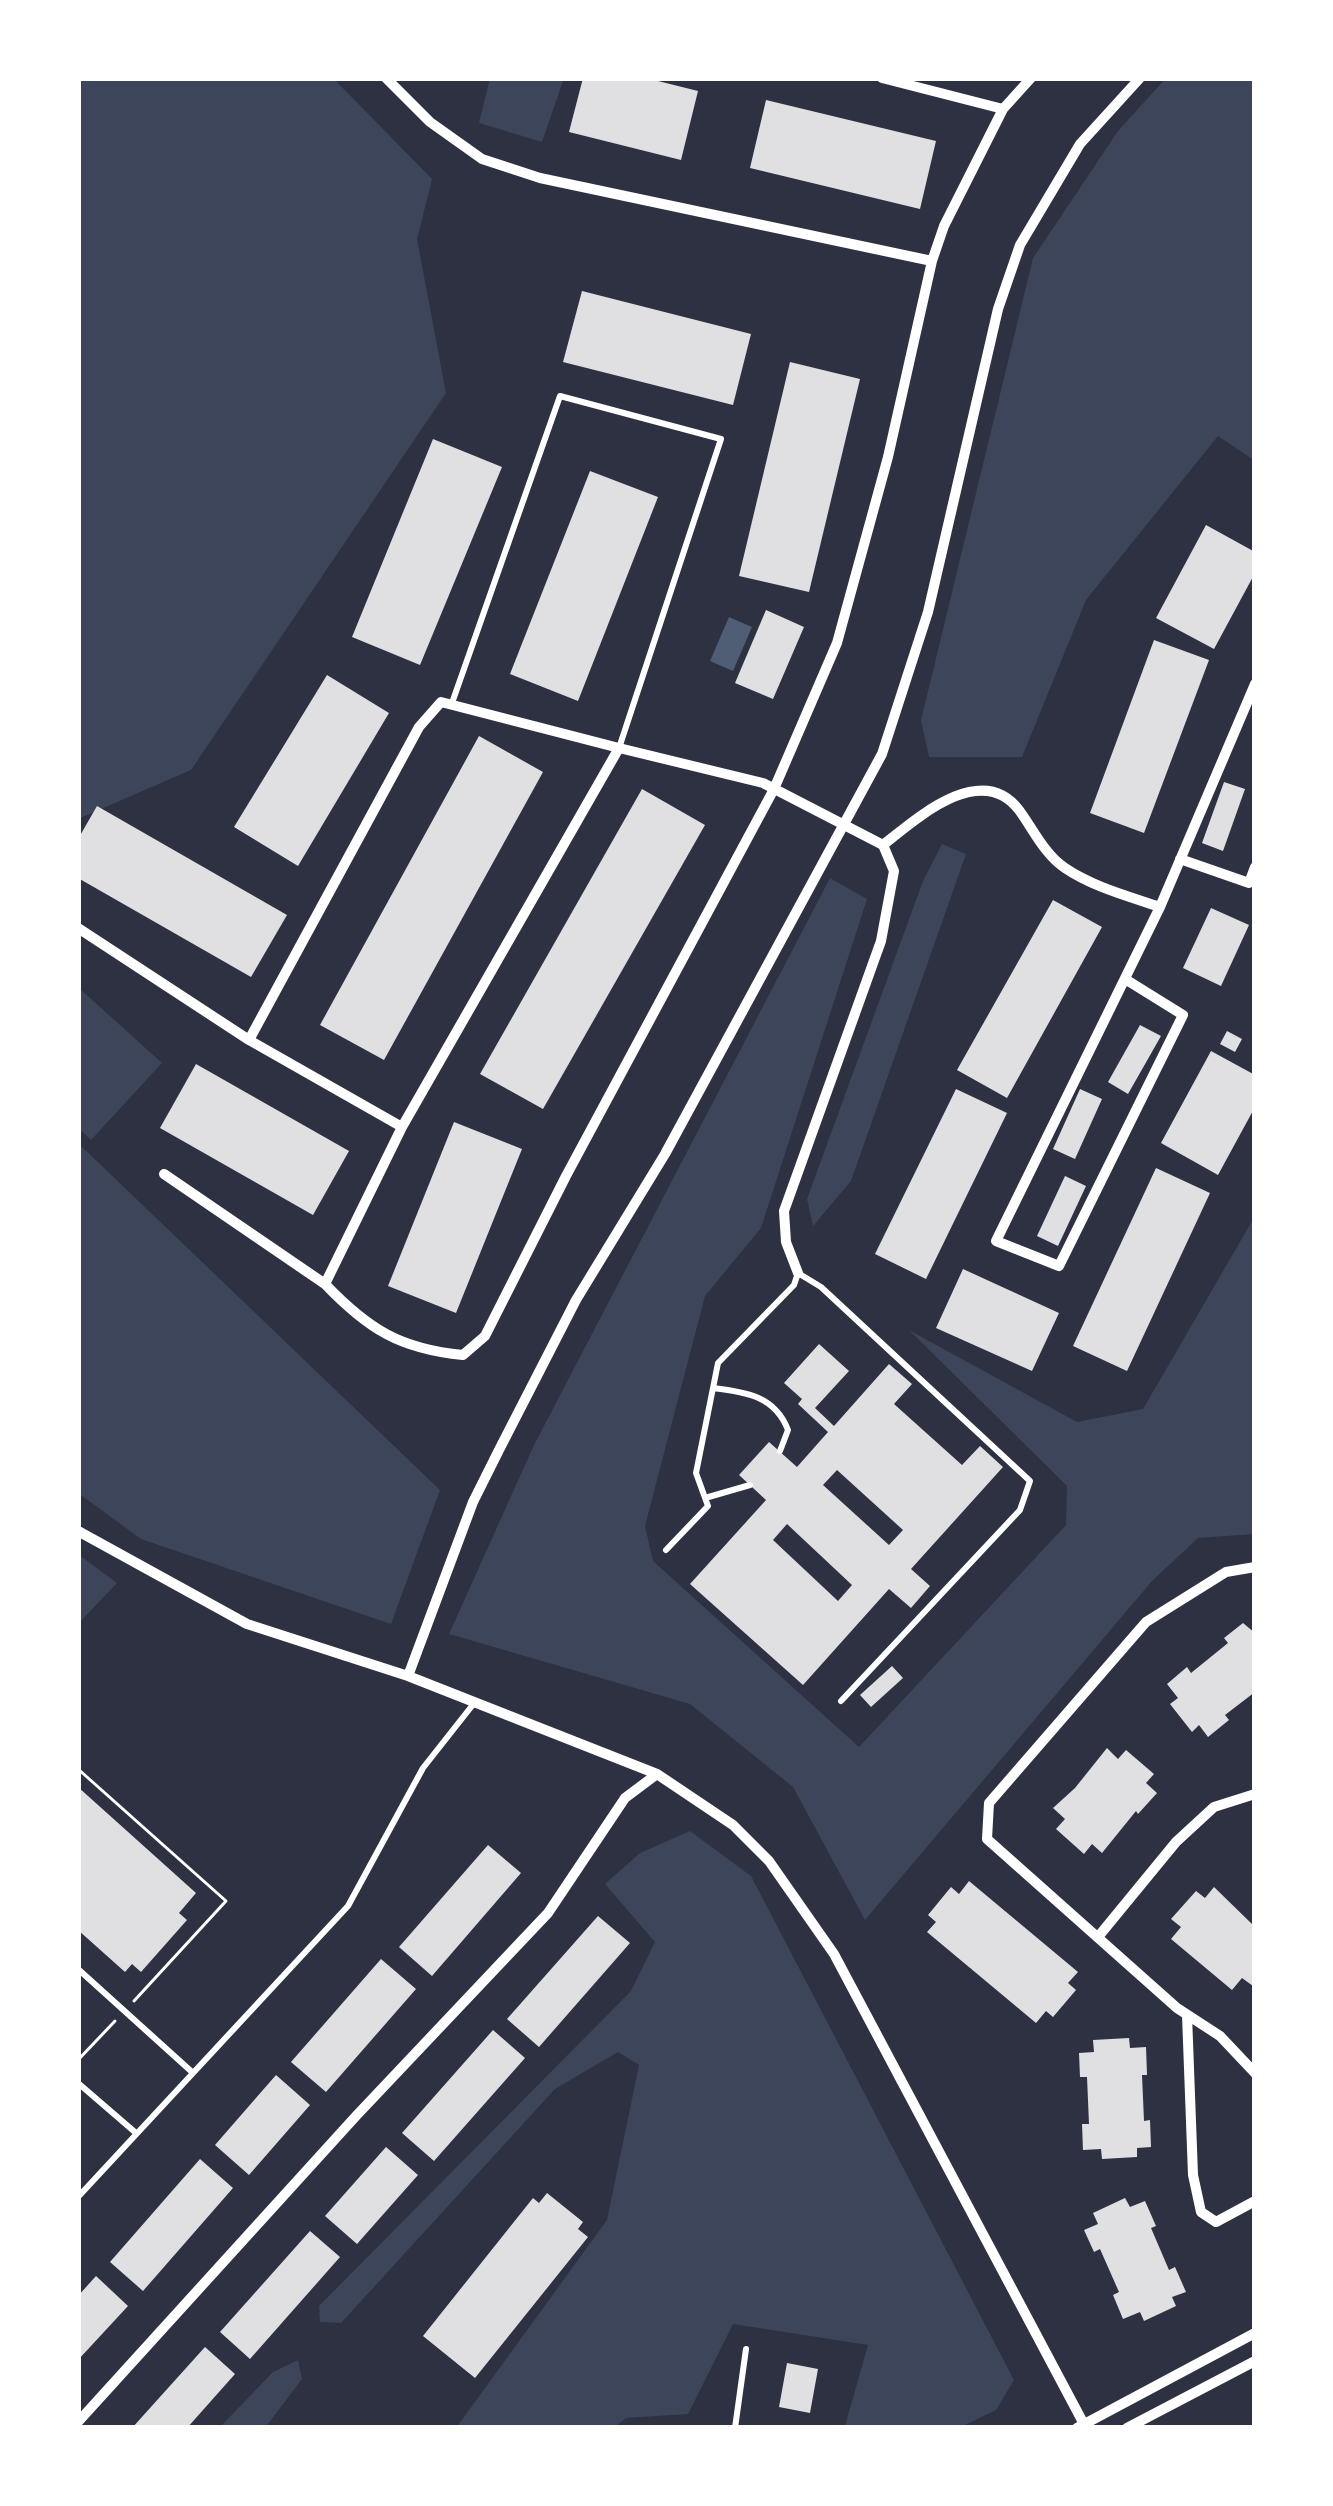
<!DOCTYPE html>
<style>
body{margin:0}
#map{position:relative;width:1333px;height:2506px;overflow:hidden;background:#2d3142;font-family:"DM Sans",sans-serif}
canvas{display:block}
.frame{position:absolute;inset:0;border:81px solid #fff;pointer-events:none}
</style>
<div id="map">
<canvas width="1333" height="2506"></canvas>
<div class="frame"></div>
</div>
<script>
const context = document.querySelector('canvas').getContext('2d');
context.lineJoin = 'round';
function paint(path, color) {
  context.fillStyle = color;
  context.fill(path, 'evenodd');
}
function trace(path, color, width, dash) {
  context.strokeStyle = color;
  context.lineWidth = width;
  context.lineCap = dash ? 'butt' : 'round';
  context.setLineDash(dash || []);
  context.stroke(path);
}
paint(new Path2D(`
 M78,78H333L432,179L417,239L446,393L191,770L78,819Z
 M490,78H564L542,142L479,123Z
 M1166,78H1255V461L1218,436L1086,600L1022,757H929L921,720L1033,258L1118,131Z
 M942,844L966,854L851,1181L813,1226L807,1199L923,881Z
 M830,878L867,899L761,1228L705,1296L645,1526L653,1561L859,1747L1066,1525L1067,1486L909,1330L1077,1422L1143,1409L1255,1216V1534L1198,1538L1152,1581L865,1920L793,1787L690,1704L449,1634L534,1445Z
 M79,988L162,1063L91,1140L78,1128Z
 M78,1143L440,1490L391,1624L141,1539L78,1493Z
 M78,1554L117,1583L78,1624Z
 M690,1831L751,1876L1014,2380L996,2410L959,2428H848L845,2426L868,2345L733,2324L688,2414L626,2418L614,2428H456L607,2220L639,2065L618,2052L555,2089L341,2323L320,2322L319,2306L631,1991L655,1942L605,1884L640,1853Z
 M298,2360L302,2379L265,2428H219L273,2372Z`), '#3c4559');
paint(new Path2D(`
 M729,617L752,627L733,671L710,661Z`), '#4f5d75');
paint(new Path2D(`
 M583,78H646L698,91L681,160L569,132Z
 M766,100L936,141L920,209L750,168Z
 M582,291L751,334L733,405L563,362Z
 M790,362L860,379L809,592L739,576Z
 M433,439L502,467L420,665L352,637Z
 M590,471L658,497L578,701L510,674Z
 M1206,525L1255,552V573L1214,649L1156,618Z
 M766,610L804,627L773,699L735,683Z
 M1154,640L1209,660L1144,833L1090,813Z
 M327,675L389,713L298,866L234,827Z
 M479,736L543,772L384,1060L320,1025Z
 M1224,782L1245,789L1223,851L1202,843Z
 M642,789L705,825L543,1109L480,1074Z
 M97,806L287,915L251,977L78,878V839Z
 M1053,900L1102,927L1007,1098L957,1070Z
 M1211,908L1249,925L1221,986L1183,968Z
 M1140,1025L1161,1036L1128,1094L1108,1082Z
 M1227,1031L1242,1039L1235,1052L1220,1044Z
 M1211,1051L1255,1075V1107L1218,1175L1161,1143Z
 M196,1064L349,1151L313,1215L160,1128Z
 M956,1089L1007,1113L926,1279L875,1254Z
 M1080,1089L1102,1099L1075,1159L1053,1149Z
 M454,1122L522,1149L456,1313L388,1286Z
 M1156,1168L1210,1193L1127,1371L1073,1346Z
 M1065,1176L1086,1186L1058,1246L1037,1236Z
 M963,1269L1059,1313L1032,1371L936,1328Z
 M819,1344L849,1371L815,1408L834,1426L889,1364L912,1384L894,1404L962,1465L980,1446L1003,1467L911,1569L930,1586L911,1608L889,1589L803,1685L690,1584L766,1500L739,1475L769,1442L797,1467L828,1432L798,1404L802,1399L784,1383ZM837,1470L903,1530L889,1545L823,1485ZM787,1524L852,1585L838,1601L773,1540Z
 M1243,1623L1255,1633V1692L1225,1715L1229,1720L1208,1737L1199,1725L1192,1732L1170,1704L1178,1698L1167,1684L1187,1667L1191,1673L1228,1643L1224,1638Z
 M892,1666L903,1678L871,1707L860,1695Z
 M1107,1748L1118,1759L1126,1750L1154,1774L1146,1783L1157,1793L1138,1814L1136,1811L1102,1853L1092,1844L1084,1854L1056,1829L1065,1819L1053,1808L1075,1788Z
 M78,1787L196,1893L179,1913L187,1920L141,1972L132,1964L125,1972L78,1930Z
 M488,1845L521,1873L432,1976L399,1947Z
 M969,1881L1078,1972L1068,1983L1076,1990L1053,2017L1046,2011L1036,2023L927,1932L936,1922L928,1915L951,1887L959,1894Z
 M1214,1887L1252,1924L1255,1920L1253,1986L1242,1978L1232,1990L1171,1939L1181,1927L1171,1919L1196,1891L1205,1898Z
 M598,1916L630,1943L539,2047L507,2019Z
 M381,1959L416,1989L326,2092L291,2062Z
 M493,2030L525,2058L434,2161L402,2133Z
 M1129,2038L1130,2048L1146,2047L1147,2075H1142L1144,2121L1150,2120L1151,2147L1137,2148V2157L1102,2159L1101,2149L1083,2150L1082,2124H1089L1087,2077H1080L1079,2053L1094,2052L1093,2040Z
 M276,2075L310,2105L249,2175L215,2145Z
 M386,2147L418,2175L357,2244L325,2216Z
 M200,2159L233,2188L143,2291L110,2262Z
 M547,2193L583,2222L578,2229L588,2237L475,2378L423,2336L533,2198L539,2203Z
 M1125,2198L1130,2207L1145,2201L1156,2226L1151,2228L1169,2270L1175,2267L1186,2292L1172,2297L1176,2306L1144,2321L1140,2312L1123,2319L1113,2295L1119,2292L1100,2249L1094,2252L1084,2230L1098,2224L1093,2213Z
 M310,2231L340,2257L250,2359L220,2332Z
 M96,2276L128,2306L78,2360V2296Z
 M205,2347L235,2374L187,2428H132Z
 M787,2363L818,2369L810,2413L779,2407Z`), '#e0e0e3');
trace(new Path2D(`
 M78,1769L226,1901L134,2001
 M78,2060L115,2021`), '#fff', 3);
trace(new Path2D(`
 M452,703L560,396L721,439L619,748
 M713,1388C746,1392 775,1396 788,1430L780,1451
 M705,1498L750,1485
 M666,1550L708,1506L696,1473L718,1363L794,1285L798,1273L821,1287L1030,1481L1020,1510L841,1701
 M78,1969L192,2072
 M78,2083L136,2133
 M78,2197L348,1906L423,1768L475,1702
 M735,2428L746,2349`), '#fff', 6);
trace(new Path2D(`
 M386,78L430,122L482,159L540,178L932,261
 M882,78L1003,109
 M619,748L763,783L883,845L894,871L881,941L784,1211L786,1242L798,1273
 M883,845C916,819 981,760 1019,810C1033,829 1045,855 1065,868C1093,887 1128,896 1160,907
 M1180,859L1249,883L1255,867
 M78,928L249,1040L402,1127
 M1125,979L1183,1015L1059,1266L996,1241L1160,907L1255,684
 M164,1174L325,1284L402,1127L619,748L441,702L419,727L249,1040
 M325,1284C368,1329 400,1349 463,1355L485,1336L566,1176L774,789L837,643L888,457L932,261L944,226L1003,109L1031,78
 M78,1531L247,1624L408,1676L657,1774L733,1825L769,1861L834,1954L1086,2428
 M1255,1567L1226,1572L1146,1622L989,1803L987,1839L1177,2008L1220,2036L1255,2073
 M408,1676L473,1502L499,1450L576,1300L665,1154L882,754L928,612L998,309L1020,245L1080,144L1140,78
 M1098,1937L1176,1842L1214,1807L1255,1794
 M1187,2015L1193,2175L1201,2212L1216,2222L1255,2201
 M78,2422L356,2116L548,1913L625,1798L657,1774
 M1077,2428L1255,2333
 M1127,2428L1255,2361`), '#fff', 10);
</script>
